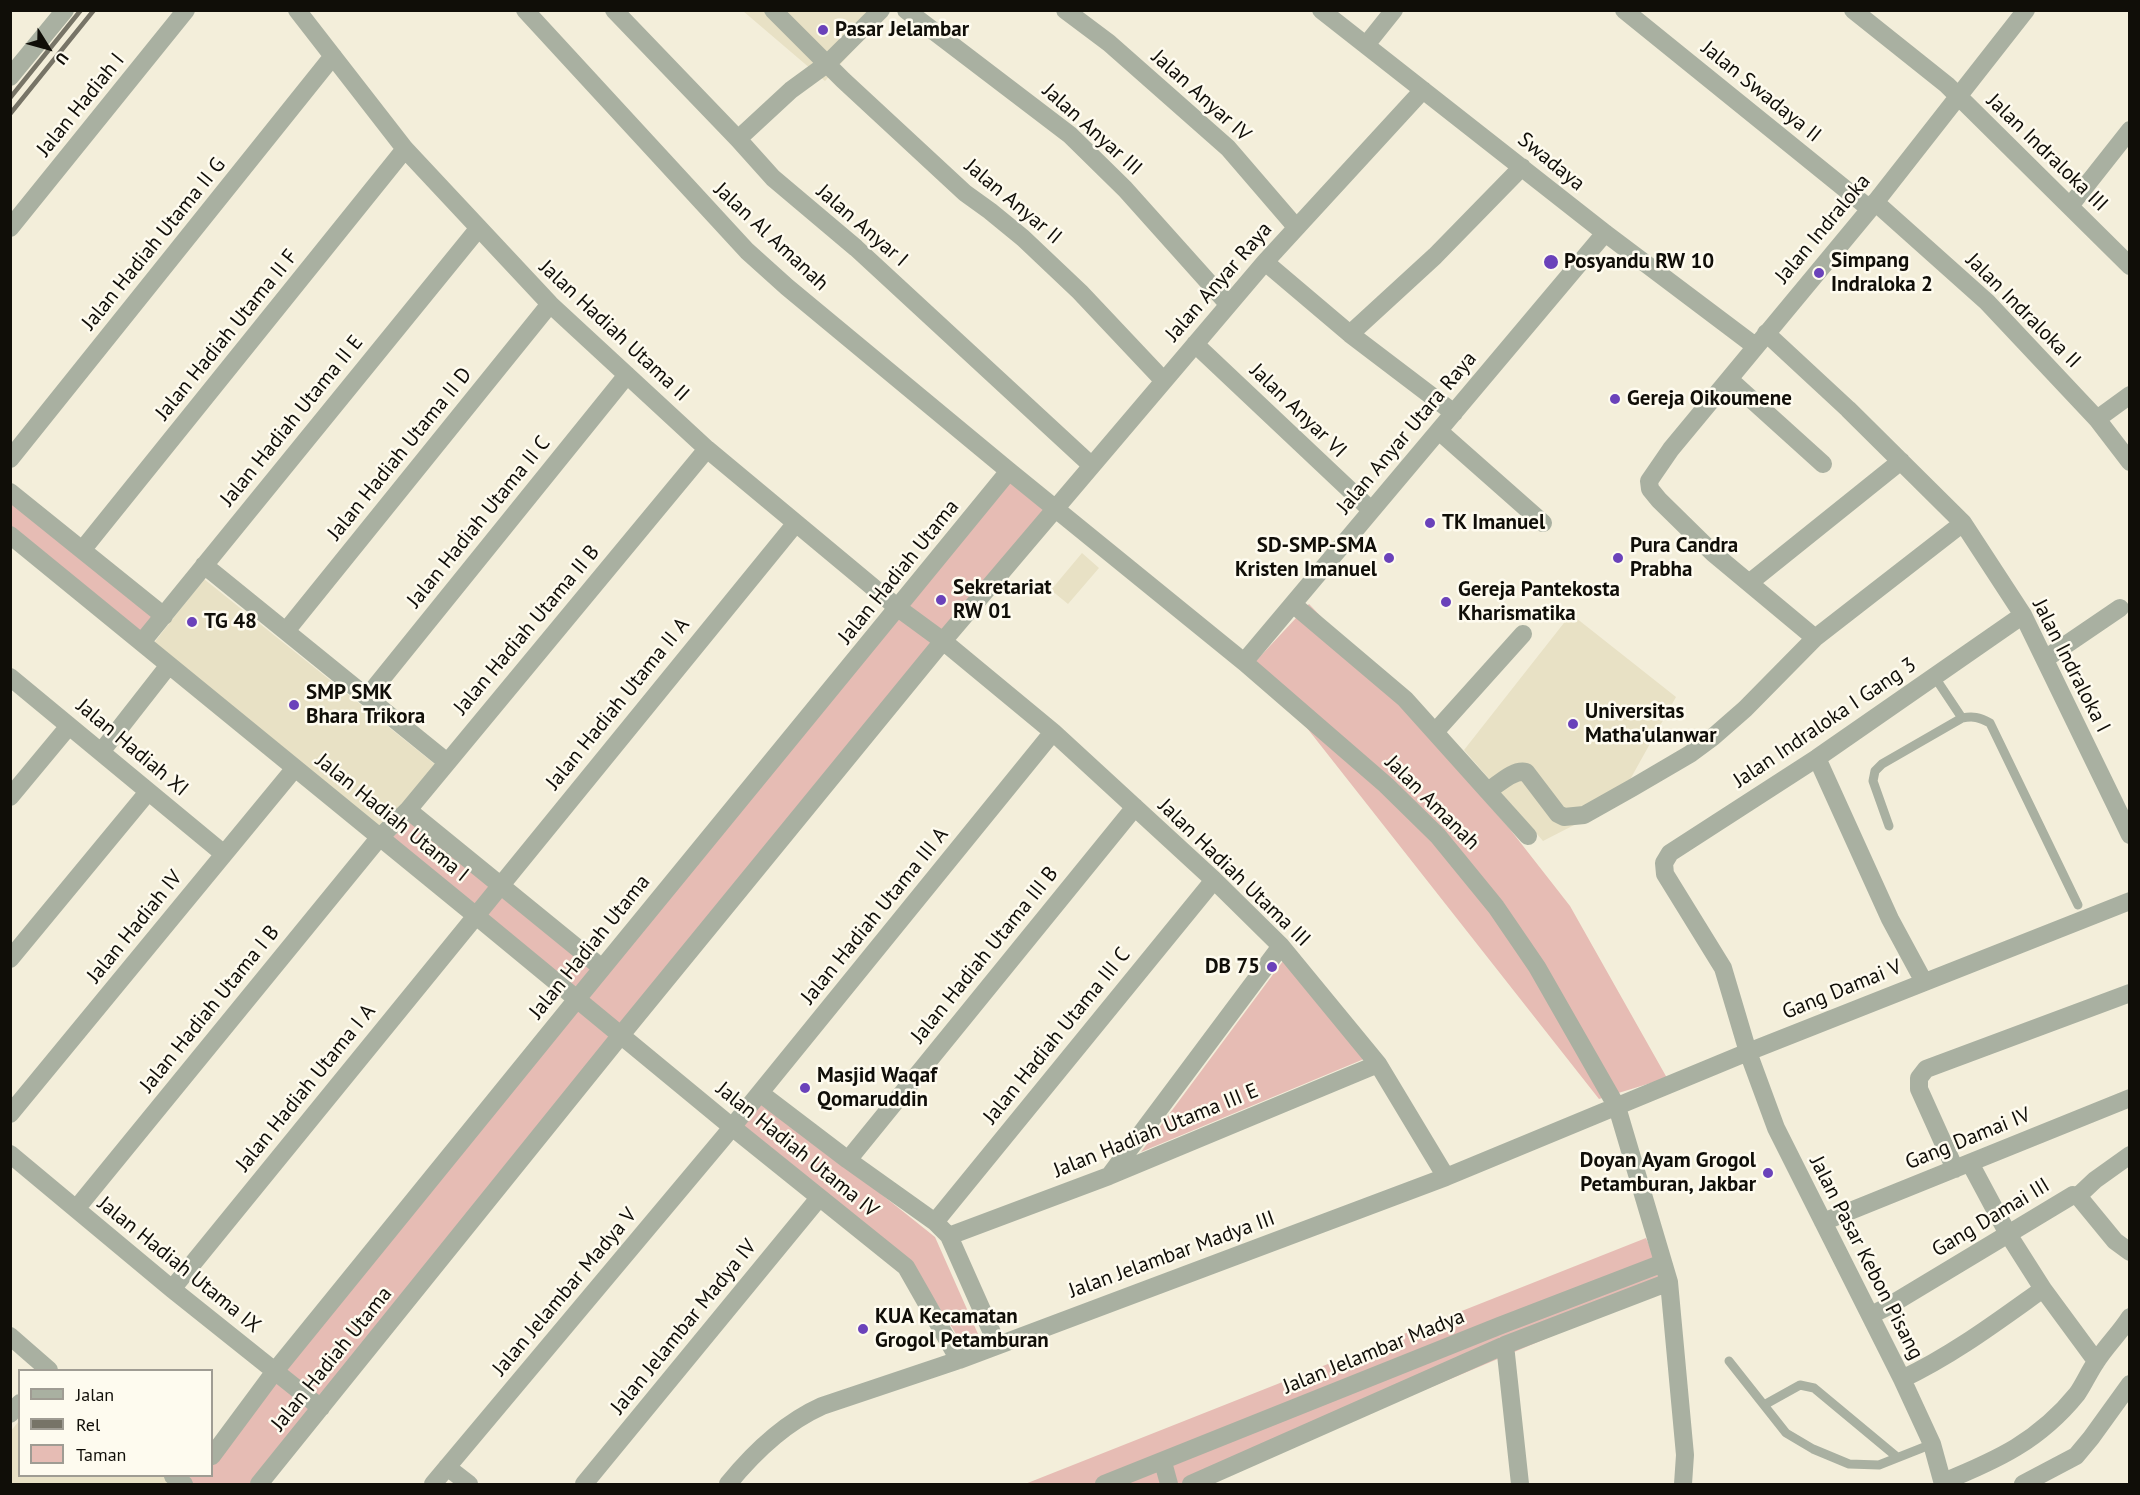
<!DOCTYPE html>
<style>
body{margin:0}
#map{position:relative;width:2140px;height:1495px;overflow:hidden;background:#f3eeda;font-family:"PT Sans",sans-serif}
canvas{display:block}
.frame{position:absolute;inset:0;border:12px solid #100e08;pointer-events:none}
.legend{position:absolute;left:18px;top:1369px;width:195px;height:108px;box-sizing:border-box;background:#fefbef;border:2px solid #9f9c93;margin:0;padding:8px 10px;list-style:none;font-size:18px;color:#100e08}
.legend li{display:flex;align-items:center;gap:12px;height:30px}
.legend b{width:30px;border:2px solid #9f9c93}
.north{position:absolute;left:18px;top:18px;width:60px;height:60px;-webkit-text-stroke:4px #fefbef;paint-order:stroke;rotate:127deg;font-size:16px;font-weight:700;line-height:24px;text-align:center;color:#100e08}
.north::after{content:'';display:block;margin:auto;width:21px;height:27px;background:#100e08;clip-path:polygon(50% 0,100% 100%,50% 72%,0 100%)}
</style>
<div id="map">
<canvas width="2140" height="1495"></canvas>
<div class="frame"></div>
<ul class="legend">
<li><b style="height:8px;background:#a9b0a1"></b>Jalan</li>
<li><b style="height:8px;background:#777467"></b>Rel</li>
<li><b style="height:16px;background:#e6bcb4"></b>Taman</li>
</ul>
<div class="north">U</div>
</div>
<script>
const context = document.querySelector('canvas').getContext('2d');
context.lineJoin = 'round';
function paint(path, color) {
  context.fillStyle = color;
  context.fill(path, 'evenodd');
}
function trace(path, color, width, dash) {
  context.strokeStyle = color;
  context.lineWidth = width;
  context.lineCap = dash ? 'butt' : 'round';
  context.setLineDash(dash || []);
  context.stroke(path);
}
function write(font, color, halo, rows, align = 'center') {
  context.font = font + ' "PT Sans",sans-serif';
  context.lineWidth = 5;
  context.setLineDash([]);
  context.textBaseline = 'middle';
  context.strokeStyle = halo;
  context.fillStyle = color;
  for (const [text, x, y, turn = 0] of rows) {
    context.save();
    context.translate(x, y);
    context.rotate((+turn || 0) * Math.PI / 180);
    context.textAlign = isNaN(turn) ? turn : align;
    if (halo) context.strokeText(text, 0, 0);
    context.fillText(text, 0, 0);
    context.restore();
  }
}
paint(new Path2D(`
 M743,11H889L825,81Z
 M1082,553L1099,568L1068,604L1051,590Z
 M204,579L436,765L383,829L153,644Z
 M1571,614L1676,697L1617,803L1543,841L1464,750Z
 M19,1421L20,1476H165L176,1484H11L10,1432Z`), '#e8e1c5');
paint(new Path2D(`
 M1008,481L1048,511L255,1484H191L187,1481L191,1476H212V1450Z
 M10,501L154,617L141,634L11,529Z
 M1309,604L1353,650L1509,828L1570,906L1667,1078L1599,1099L1255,662Z
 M413,820L597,968L576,994L390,839Z
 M1283,961L1364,1059L1141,1152Z
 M762,1099L935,1237L978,1334L961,1342L912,1264L740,1127Z
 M1646,1238L1668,1287L1202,1484H1025Z`), '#e6bcb4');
trace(new Path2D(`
 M1934,676L1962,718
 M1889,826L1873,781L1875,771L1882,764L1962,718C1973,716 1979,717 1990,723L2078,905
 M1729,1361L1786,1433L1813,1449L1849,1464L1879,1465L1932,1444
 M1764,1405L1800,1385L1814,1388L1897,1457`), '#a9b0a1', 9);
trace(new Path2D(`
 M297,10L405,149L550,304L707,449L898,608L943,641L1053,732L1214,880L1281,946L1378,1064L1446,1177
 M525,10L747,251L787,287L1009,471L1244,662L1386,785L1438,836L1496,907L1537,967L1617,1107L1669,1282L1685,1455L1683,1484
 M614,10L738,139L773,178L856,248L1091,465
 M773,10L843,80L965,193L990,211L1023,238L1080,292L1163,380
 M906,10L1070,135L1125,189L1228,304
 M1065,10L1109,43L1228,148L1296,227
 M1321,10L1605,233L1755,346
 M1624,10L1870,209
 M1853,10L1947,85L2130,266
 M1366,45L1394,10
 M10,77L65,10
 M738,139L791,90L828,63L881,10
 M1875,202L1987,302L2097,419L2130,462
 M2070,206L2130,130
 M10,228L186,10
 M1265,262L1350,334L1454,413
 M1766,333L1848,409L1963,523L2023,615L2130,835
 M1350,334L1435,256L1522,167
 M1195,344L1371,510
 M1730,380L1823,464
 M2097,419L2130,395
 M1440,432L1543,523
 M10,459L333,56
 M10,492L164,616
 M10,535L475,915L732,1127L906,1267L959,1360
 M83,549L405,149
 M204,565L447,762
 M1749,583L1901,461
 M1294,605L1405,699L1528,836
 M286,631L550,304
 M1815,638L1713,553L1659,500L1650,489L1649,481L1671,449L1870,209L2026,10
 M142,642L478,229
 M2045,659L2120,608
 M1244,662L1605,233
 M10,677L224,854
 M367,697L627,375
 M1435,732L1523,634
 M101,752L169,665
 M1817,758L1890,919L1924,982
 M1488,791C1499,784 1513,769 1526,772L1558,814L1564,817L1584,815L1632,788L1690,754L1713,737L1745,709L1815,638L1963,523
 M10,797L69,726
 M408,810L602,968
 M10,959L148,792
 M760,1093L848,1160L935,1222L949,1236L997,1344
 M10,1114L295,768
 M10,1154L172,1289L321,1408
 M848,1160L1135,807
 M1970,1163L2008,1234L2043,1289L2096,1361
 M1955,1169L1919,1089V1078L1926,1069L2130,993
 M1110,1175L1281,946
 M2078,1196L2115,1241L2130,1252
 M76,1209L379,838L408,810L707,449
 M935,1222L1214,880
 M1823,1222L2130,1098
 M949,1236L1109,1176L1378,1064
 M172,1289L796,523
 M1871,1315L1887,1307L2073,1195L2078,1196L2095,1180L2130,1155
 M10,1336L49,1370
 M1505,1345L1520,1484
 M1902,1379C1953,1355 1998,1321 2043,1289
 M10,1414L20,1403
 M212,1456L275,1371L577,999L1009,471
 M1163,1462L1169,1484
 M447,1467L469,1484
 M173,1476L184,1484
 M1943,1482C1997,1460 2039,1441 2077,1394C2084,1384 2089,1372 2096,1362C2106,1346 2120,1333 2130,1317
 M259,1484L621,1035L943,641L1265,262L1423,90
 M433,1484L724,1137L1053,732
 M584,1484L819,1198
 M728,1484C754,1452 784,1423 822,1406L959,1360L1446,1177L1748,1052L2130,901
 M1104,1484L1499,1326L1663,1263
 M1191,1484L1505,1345L1669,1282
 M1943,1484L1932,1444L1902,1379L1776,1128L1748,1052L1723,968L1665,874L1664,863L1670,853L1817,758L2023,615
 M2023,1484L2076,1456L2091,1438L2130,1384`), '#a9b0a1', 18);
trace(new Path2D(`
 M10,98L81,10
 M10,114L94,10`), '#777467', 4.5);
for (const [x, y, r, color] of [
 [823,30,6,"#6a42ba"],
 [1551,262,8,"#6a42ba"],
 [1819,273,6,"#6a42ba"],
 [1615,399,6,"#6a42ba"],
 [1430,523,6,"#6a42ba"],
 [1389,558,6,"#6a42ba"],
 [1618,558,6,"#6a42ba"],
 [941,600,6,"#6a42ba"],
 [1446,602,6,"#6a42ba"],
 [192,622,6,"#6a42ba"],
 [294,705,6,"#6a42ba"],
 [1573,724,6,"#6a42ba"],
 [1272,967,6,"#6a42ba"],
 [805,1088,6,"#6a42ba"],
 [1768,1173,6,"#6a42ba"],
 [863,1329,6,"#6a42ba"]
]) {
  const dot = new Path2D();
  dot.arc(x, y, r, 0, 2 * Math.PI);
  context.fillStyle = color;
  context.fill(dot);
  trace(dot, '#fefbef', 2);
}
write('bold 21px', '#100e08', '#fefbef', [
 ["Pasar Jelambar",835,30],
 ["Simpang",1831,261],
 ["Indraloka 2",1831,285],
 ["Posyandu RW 10",1564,262],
 ["Gereja Oikoumene",1627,399],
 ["TK Imanuel",1442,523],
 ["SD-SMP-SMA",1377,546,"right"],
 ["Kristen Imanuel",1377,570,"right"],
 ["Pura Candra",1630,546],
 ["Prabha",1630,570],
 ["Sekretariat",953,588],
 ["RW 01",953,612],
 ["Gereja Pantekosta",1458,590],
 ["Kharismatika",1458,614],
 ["TG 48",204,622],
 ["SMP SMK",306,693],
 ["Bhara Trikora",306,717],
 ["Universitas",1585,712],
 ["Matha'ulanwar",1585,736],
 ["DB 75",1260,967,"right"],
 ["Masjid Waqaf",817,1076],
 ["Qomaruddin",817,1100],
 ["Doyan Ayam Grogol",1756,1161,"right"],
 ["Petamburan, Jakbar",1756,1185,"right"],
 ["KUA Kecamatan",875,1317],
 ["Grogol Petamburan",875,1341]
], 'left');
write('21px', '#100e08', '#fefbef', [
 ["Jalan Swadaya II",1761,92,39],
 ["Jalan Anyar IV",1201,96,42],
 ["Jalan Hadiah I",81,105,-51],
 ["Jalan Anyar III",1092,130,42],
 ["Jalan Indraloka III",2047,153,44],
 ["Swadaya",1551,162,39],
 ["Jalan Anyar II",1013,202,40],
 ["Jalan Anyar I",862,226,41],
 ["Jalan Indraloka",1823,229,-50],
 ["Jalan Al Amanah",771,237,43],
 ["Jalan Hadiah Utama II G",154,244,-51],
 ["Jalan Anyar Raya",1219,282,-49],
 ["Jalan Indraloka II",2023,311,45],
 ["Jalan Hadiah Utama II",614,331,43],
 ["Jalan Hadiah Utama II F",227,335,-51],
 ["Jalan Anyar VI",1298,411,44],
 ["Jalan Hadiah Utama II E",292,421,-51],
 ["Jalan Anyar Utara Raya",1407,433,-50],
 ["Jalan Hadiah Utama II D",400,454,-51],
 ["Jalan Hadiah Utama II C",479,522,-51],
 ["Jalan Hadiah Utama",899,572,-51],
 ["Jalan Hadiah Utama II B",527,630,-50],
 ["Jalan Indraloka I",2071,666,63],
 ["Jalan Hadiah Utama II A",618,704,-51],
 ["Jalan Indraloka I Gang 3",1825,723,-34],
 ["Jalan Hadiah XI",132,748,40],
 ["Jalan Amanah",1432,803,45],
 ["Jalan Hadiah Utama I",392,818,39],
 ["Jalan Hadiah Utama III",1234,873,44],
 ["Jalan Hadiah Utama III A",875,916,-51],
 ["Jalan Hadiah IV",135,927,-51],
 ["Jalan Hadiah Utama",590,947,-51],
 ["Jalan Hadiah Utama III B",985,955,-51],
 ["Gang Damai V",1842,990,-22],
 ["Jalan Hadiah Utama I B",210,1009,-51],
 ["Jalan Hadiah Utama III C",1057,1036,-51],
 ["Jalan Hadiah Utama I A",306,1088,-51],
 ["Jalan Hadiah Utama III E",1156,1131,-22],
 ["Gang Damai IV",1968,1139,-22],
 ["Jalan Hadiah Utama IV",797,1150,39],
 ["Gang Damai III",1991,1218,-31],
 ["Jalan Jelambar Madya III",1172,1255,-20],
 ["Jalan Pasar Kebon Pisang",1866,1258,63],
 ["Jalan Hadiah Utama IX",179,1265,39],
 ["Jalan Jelambar Madya V",565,1292,-50],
 ["Jalan Jelambar Madya IV",684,1327,-51],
 ["Jalan Jelambar Madya",1374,1352,-22],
 ["Jalan Hadiah Utama",332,1359,-51]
]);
</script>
